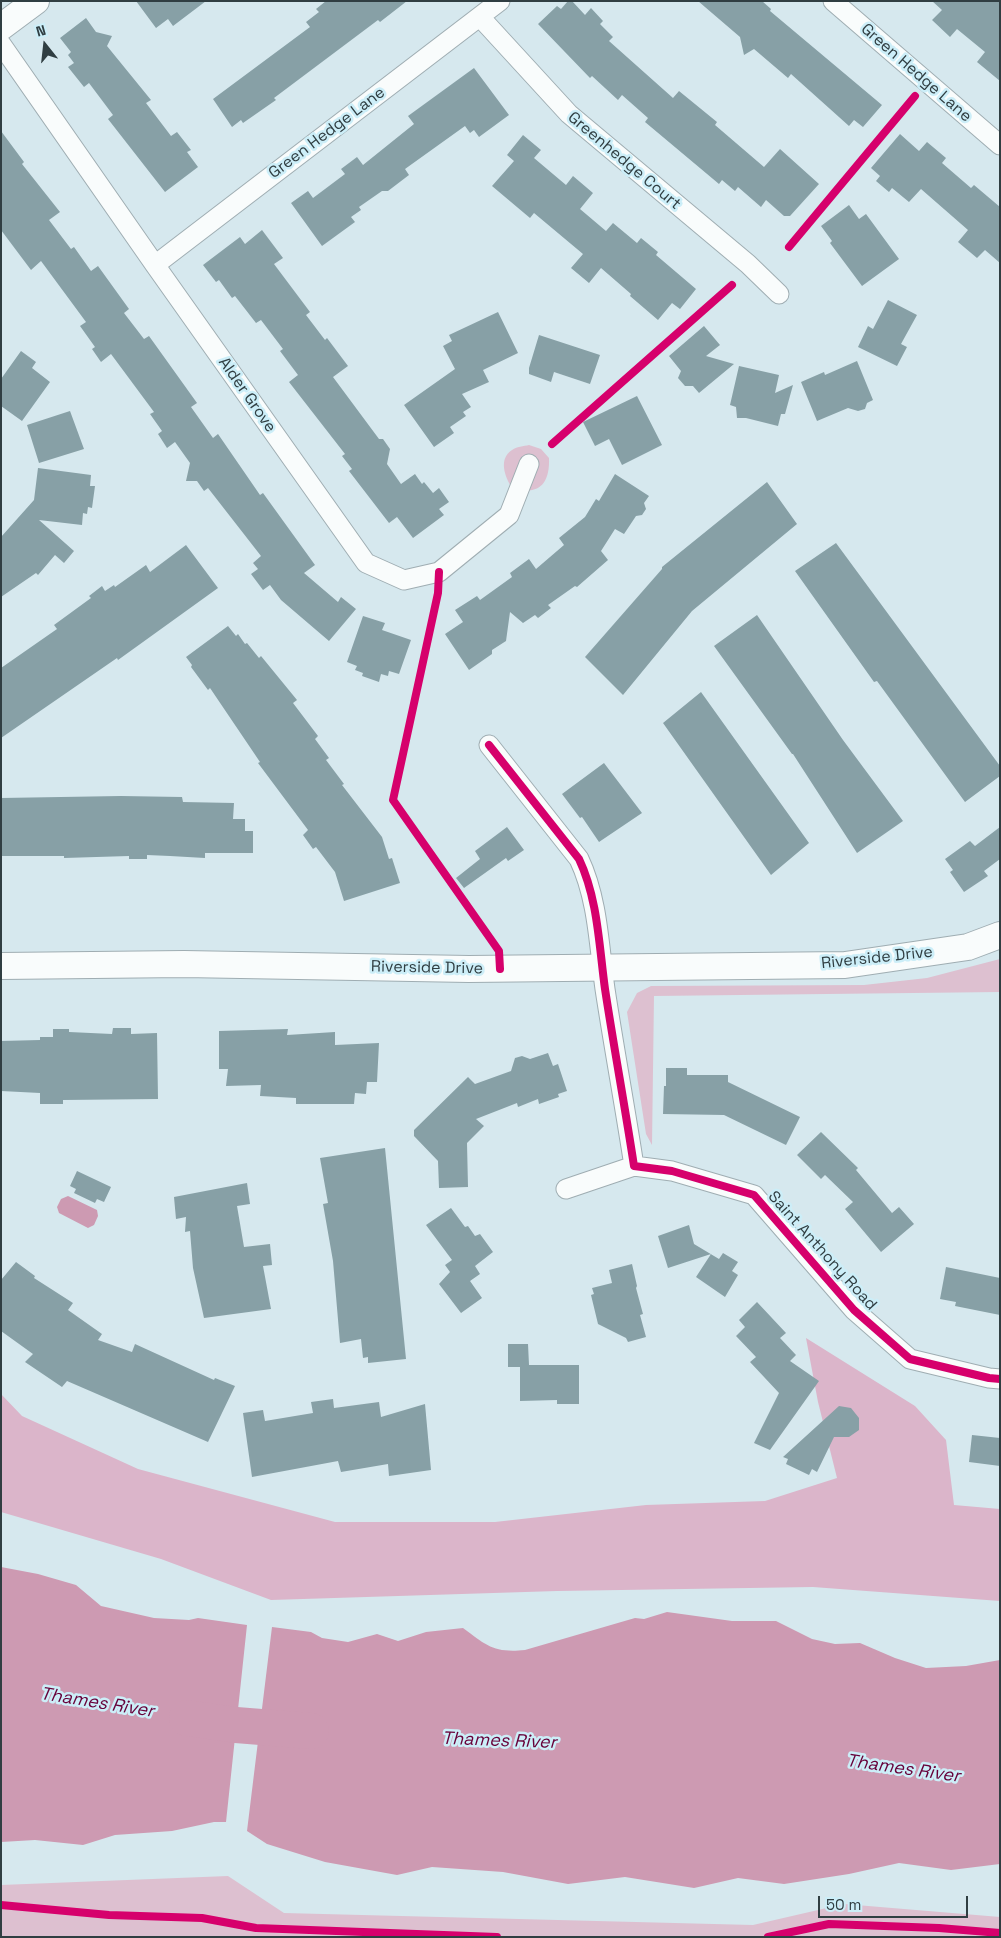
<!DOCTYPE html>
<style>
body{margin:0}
#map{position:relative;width:1001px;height:1938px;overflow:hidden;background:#d6e8ee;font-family:"Space Grotesk",sans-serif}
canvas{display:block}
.frame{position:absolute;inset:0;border:2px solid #303e42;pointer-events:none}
.north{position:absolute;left:20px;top:20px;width:50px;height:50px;-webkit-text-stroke:4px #cceef8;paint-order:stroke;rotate:344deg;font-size:14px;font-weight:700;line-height:20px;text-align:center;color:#303e42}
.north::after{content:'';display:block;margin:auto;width:18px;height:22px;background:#303e42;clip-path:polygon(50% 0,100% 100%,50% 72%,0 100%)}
.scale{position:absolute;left:818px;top:1896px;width:150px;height:22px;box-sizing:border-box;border:2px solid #303e42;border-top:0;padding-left:6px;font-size:15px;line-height:18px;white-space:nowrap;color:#303e42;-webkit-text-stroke:4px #cceef8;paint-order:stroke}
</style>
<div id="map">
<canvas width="1001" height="1938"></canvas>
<div class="frame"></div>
<div class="north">N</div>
<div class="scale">50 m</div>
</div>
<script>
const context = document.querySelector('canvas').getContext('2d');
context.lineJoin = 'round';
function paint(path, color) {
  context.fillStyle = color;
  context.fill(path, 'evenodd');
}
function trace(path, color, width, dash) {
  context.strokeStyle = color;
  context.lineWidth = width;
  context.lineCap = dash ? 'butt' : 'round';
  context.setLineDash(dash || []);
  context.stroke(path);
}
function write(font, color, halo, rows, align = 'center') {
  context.font = font + ' "Space Grotesk",sans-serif';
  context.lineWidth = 5;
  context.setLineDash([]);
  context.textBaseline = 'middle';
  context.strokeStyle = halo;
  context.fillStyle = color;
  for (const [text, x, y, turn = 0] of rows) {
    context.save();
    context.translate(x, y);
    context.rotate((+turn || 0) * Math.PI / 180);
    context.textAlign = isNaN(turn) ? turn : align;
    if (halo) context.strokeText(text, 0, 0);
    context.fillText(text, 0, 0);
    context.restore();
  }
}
paint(new Path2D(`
 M529,445L541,449L549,458C550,485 538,496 512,488C505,477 498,459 512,450C516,447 524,446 529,445Z
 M1000,959V992L654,996L652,1145L646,1134L627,1012L637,993L651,986L864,985L927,978Z
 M228,1876L284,1913L753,1925L844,1904L1000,1917V1937H1V1885Z`), '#ddc0d0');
paint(new Path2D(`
 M806,1338L915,1406L946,1440L954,1505L1000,1509V1601L813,1587L557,1591L271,1600L161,1559L1,1512V1394L22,1416L138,1469L335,1522H495L646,1505L765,1501L837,1478L818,1402Z`), '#dbb5ca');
paint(new Path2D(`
 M68,1196L97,1210L98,1216L94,1225L88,1228L59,1213L57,1207L61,1199Z
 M1,1567L38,1574L76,1585L101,1606L154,1618L189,1620L198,1618L247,1625L226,1822H214L172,1831L115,1835L83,1845L35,1840L1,1842Z
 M667,1612L732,1621H776L812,1639L835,1644L860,1643L895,1658L926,1668L966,1666L1000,1660V1864L951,1870L899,1863L849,1874L784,1884L738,1878L694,1888L625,1877L568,1884L503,1872L432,1867L397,1875L325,1862L267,1844L247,1831L272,1627L311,1632L322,1638L348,1642L377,1634L398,1641L426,1632L463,1628C487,1646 494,1653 525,1650L635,1618L644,1619Z`), '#cd9ab2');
trace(new Path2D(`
 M187,1718L236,1725L311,1731`), '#cd9ab2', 36);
paint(new Path2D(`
 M136,1H206L173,26L168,19L156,28Z
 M326,1H407L380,22L378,20L274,98L276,100L243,123L241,120L232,127L213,99L310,27L306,22L319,12L316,9Z
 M568,1H572L585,15L591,8L603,21L600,24L613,37L609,41L673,98L679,91L717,122L715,125L764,167L780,149L819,184L790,216H784L766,200L761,207L738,187L735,191L722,180L719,184L645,122L648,118L622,95L618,100L592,76L590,78L538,24L557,6L561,9Z
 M698,1H762L771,9L770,11L882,105L863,127L854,120L849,126L791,74L788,78L754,49L744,55L740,37Z
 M932,1H1000V81L977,62L985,52L957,29L950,37L932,20L942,10Z
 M86,18L96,32L112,36L107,46L151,100L146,103L171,136L177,132L191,150L187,152L198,167L165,192L108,119L113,115L89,83L84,87L68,67L74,63L68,55L71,52L60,38Z
 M474,68L509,115L479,137L474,130L470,133L465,126L405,169L409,175L388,191H382L359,207L361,210L351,217L355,222L322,246L291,203L308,191L313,198L345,174L341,169L357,157L363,165L414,124L408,116Z
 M1,131L24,162L22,164L60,212L49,220L71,249L74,247L91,271L98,266L129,309L124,313L144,339L149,336L197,403L191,407L213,438L218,434L260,495L263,493L315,565L304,573L338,602L341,597L356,609L329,641L281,600L270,585L263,590L251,574L258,569L253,563L261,556L208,488L204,491L197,481H186L190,463L175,442L167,448L158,434L162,431L150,414L154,412L111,354L101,362L92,349L95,347L80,326L86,322L41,261L31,270L1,230Z
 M900,134L919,151L927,142L946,158L942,163L971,188L974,185L1000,207V263L985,250L977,258L958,242L968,230L921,189L909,202L892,188L889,192L876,181L880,176L871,168Z
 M523,135L541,150L534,158L566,185L573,176L593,193L580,209L606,231L613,223L637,243L641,238L658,252L656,255L696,289L680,309L672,303L658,320L630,296L631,294L601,268L589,283L571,268L583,254L534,213L530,218L492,186L514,161L507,155Z
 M849,205L859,219L866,214L899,259L862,286L830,243L832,241L821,226Z
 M262,230L283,258L274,264L310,312L306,315L325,340L327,338L348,366L333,377L379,439H383L390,449L387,464L401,484L415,474L422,484L424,482L433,493L439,488L449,502L439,509L444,515L413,538L397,517L389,523L349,471L352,469L342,456L345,454L289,382L298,375L280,351L283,349L261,320L256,323L235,296L232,298L219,280L216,282L203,265L240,237L245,244Z
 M888,300L917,315L901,344L907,347L897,366L858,347L868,326L873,329Z
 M498,312L518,353L483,370L489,382L462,394L471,407L463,412L466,416L450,427L454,433L434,447L404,405L455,369L443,346L452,341L449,335Z
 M704,326L720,345L706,356L734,364L699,393L693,386H685L678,378L681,371L669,356Z
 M539,335L600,355L590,384L554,372L551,382L529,374V368Z
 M21,351L36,362L32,368L50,382L22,421L1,406V379Z
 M857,361L873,400L867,403L865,409L858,411L848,408L817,421L801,382L824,372L825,375Z
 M739,366L779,375L775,393L793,385L785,414H781L778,426L746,418H737L736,407L730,405Z
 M637,396L662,445L622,465L609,439L595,446L583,422Z
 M70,411L84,449L39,463L27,425Z
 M38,468L91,475L90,486H95L92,508L88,507L87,514L83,513L82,525L39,520L74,551L64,563L55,555L38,575L36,573L1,597V537L34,500Z
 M615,474L649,496L644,503L646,509L642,515L636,516L624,534L615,529L601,551L608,560L577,587L575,586L548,605L551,608L538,618L535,615L523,623L510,612L506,641L492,650V654L469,670L445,634L463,622L455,610L477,596L480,600L512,577L510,573L529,559L536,569L564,545L559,538L585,517L596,499L599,501Z
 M767,482L797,524L692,611L623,695L585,657L662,569V567Z
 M836,543L1000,766V776L965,802L877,681L874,682L795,571Z
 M186,545L218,588L118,660L117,658L1,738V668L57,629L54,625L91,598L89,596L102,586L105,591L114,585L115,587L146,565L150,572Z
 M757,615L843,740L903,821L857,853L793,754H792L714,646Z
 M363,616L385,623L382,630L411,640L399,674L389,671L388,676L381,674L379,682L362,676L363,673L355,670L357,666L347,662Z
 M228,626L236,636L238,634L245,644L247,643L259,658L261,656L297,700L293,703L318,736L315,739L329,758L326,760L344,784L342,785L382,837L389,859L392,858L400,883L344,901L335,872L316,847L313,849L303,835L308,830L258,763L260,762L210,688L208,690L191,667L192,665L186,657Z
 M701,692L809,843L771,875L663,723Z
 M604,763L642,813L599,842L582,817L580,818L562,794Z
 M121,796L182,797L183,802L234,803L233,819H245V831H253V853H205V858L170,856L147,855V859H129V856L64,858V856H1V798Z
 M507,827L524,850L508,861L506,858L464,888L456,878L480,859L475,851Z
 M1000,827V859L984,871L988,876L964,892L950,872L953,870L945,859L970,841L975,846Z
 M113,1028H131V1034L157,1033L158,1099L63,1100V1104H40V1093L1,1091V1041L40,1040V1037H53V1029H69V1032L112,1034Z
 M288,1029L287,1035L335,1032V1045L379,1043L377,1082H367L366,1094L355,1093L354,1104H296V1098L260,1096L261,1085L226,1086L228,1069H219V1031Z
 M548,1053L553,1066L558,1064L567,1091L558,1094L559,1097L539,1104L538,1099L518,1107L517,1103L476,1119L484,1126L467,1143L468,1187L439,1188L438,1161L414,1136V1130L468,1077L475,1084L511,1071L515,1058L522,1056L530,1059Z
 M666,1068H687V1075H728V1082L800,1117L786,1145L724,1115L663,1114L664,1086H666Z
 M821,1132L858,1168L856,1170L892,1213L899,1207L914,1224L881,1252L845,1209L853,1202L825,1175L821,1179L797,1155Z
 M385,1148L406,1359L368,1363V1357L363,1358L361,1339L340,1343L333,1261L323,1204L328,1203L320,1158Z
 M77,1171L111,1187L104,1202L97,1199L95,1203L74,1193L76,1189L70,1186Z
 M247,1183L250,1204L237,1206L244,1247L270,1244L272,1265L263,1266L271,1309L204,1318L193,1268L190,1231L185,1232L186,1217L176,1219L174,1197Z
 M451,1208L465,1227L468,1226L475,1236L480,1234L493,1252L475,1266L480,1274L470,1281L482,1298L461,1313L439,1284L450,1272L445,1265L452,1260L426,1225Z
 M689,1225L694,1244L719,1259L723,1253L738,1262L732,1271L738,1275L725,1297L696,1277L711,1254L668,1268L658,1236Z
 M16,1262L35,1276L34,1278L73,1303L68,1310L102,1334L98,1340L132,1352L135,1344L214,1380L215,1378L235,1386L208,1442L67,1381L62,1387L25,1362L33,1354L1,1331V1280Z
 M632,1264L637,1286L636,1288L643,1314L640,1315L646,1337L628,1342L626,1338L598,1324L591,1295L594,1294L592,1288L612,1283L609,1270Z
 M946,1267L1000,1278V1315L955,1306L956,1302L940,1299Z
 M757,1302L786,1333L780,1338L796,1355L790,1361L819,1381L770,1450L754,1443L779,1393L750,1362L756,1357L736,1336L745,1327L739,1320Z
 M508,1344H528L529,1365H579V1404H557V1400L520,1401V1367H508Z
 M333,1399L334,1408L379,1402L381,1417L425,1404L431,1470L389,1476L388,1464L341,1472L338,1461L252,1477L243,1413L263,1410L265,1421L313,1413L311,1402Z
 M839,1406L851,1408L859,1418V1430L849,1437H834L817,1472L812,1469L809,1475L786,1464L788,1459L783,1457Z
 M972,1435L1000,1438V1466L969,1462Z`), '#87a0a6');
const street = new Path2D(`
 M833,1L1000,145
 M480,17L569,114L748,264L779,294
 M1,44L155,265L366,563L404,580L439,572L509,515L529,464
 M155,265L500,1
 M489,745L579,859C598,899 599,946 605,989C614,1048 625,1107 634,1166L672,1171L754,1195L854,1310L910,1359L989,1378L1000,1379
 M566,1189L634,1166`);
const secondary = new Path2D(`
 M1,27L36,1
 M1,966L184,964L469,969L845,965L968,947L1000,935`);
trace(street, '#9fadb2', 21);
trace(secondary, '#9fadb2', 28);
trace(street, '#f9fcfc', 19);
trace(secondary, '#f9fcfc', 26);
trace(new Path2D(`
 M789,247L915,96
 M552,444L732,285
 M439,572L438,593L393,800L499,951L500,969
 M489,745L579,859C598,899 599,946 605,989C614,1048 625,1107 634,1166L672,1171L754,1195L854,1310L910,1359L989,1378L1000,1379
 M1,1905L109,1915L202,1918L256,1928L497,1937
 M768,1937L829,1924L939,1928L1000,1933`), '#d6006c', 8);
write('16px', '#303e42', '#cceef8', [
 ["Green Hedge Lane",916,73,41],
 ["Green Hedge Lane",327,133,-37],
 ["Greenhedge Court",624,161,40],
 ["Alder Grove",247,395,55],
 ["Riverside Drive",877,958,-6],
 ["Riverside Drive",427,968,1],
 ["Saint Anthony Road",822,1251,48]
]);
write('italic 18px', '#670039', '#cceef8', [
 ["Thames River",97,1703,9],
 ["Thames River",499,1741,2],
 ["Thames River",903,1769,8]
]);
</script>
